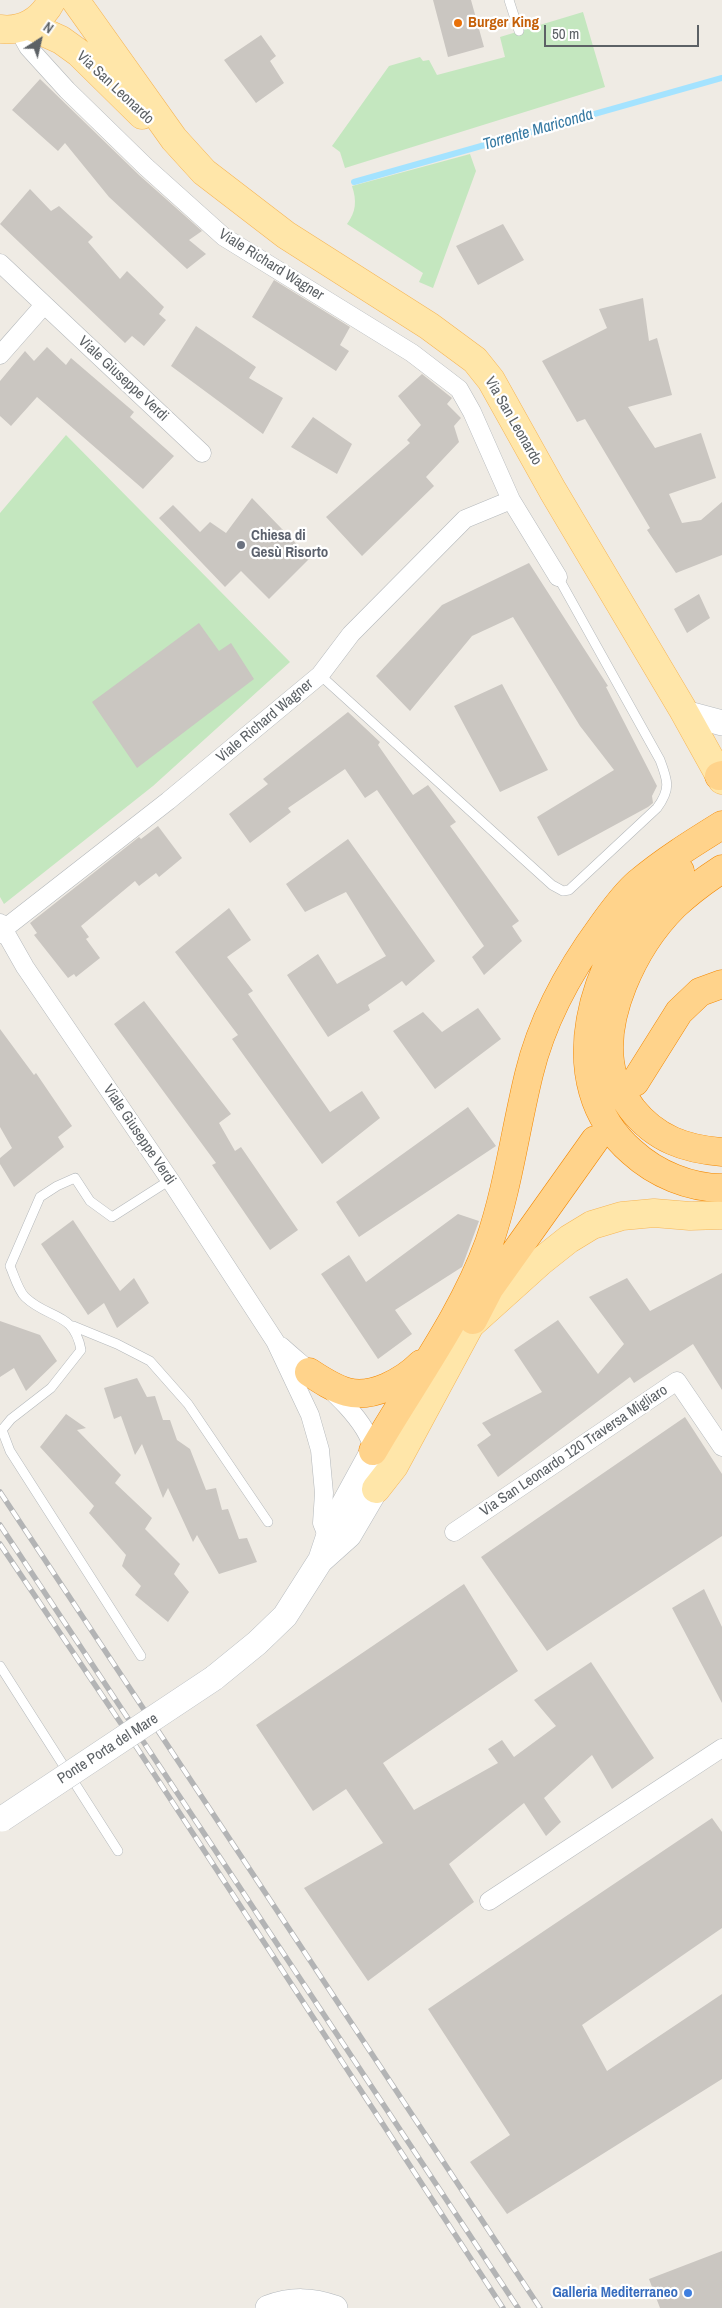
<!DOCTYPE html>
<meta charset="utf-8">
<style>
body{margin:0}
#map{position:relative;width:722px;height:2308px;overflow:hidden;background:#efebe4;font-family:"Archivo Narrow",sans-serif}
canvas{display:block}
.north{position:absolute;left:15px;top:15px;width:50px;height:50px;-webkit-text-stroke:4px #fff;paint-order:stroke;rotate:35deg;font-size:14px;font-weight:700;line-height:20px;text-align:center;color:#5c6165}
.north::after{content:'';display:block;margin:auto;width:18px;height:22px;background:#5c6165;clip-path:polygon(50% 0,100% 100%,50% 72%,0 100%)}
.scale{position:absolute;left:544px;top:25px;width:155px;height:22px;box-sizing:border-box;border:2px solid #5c6165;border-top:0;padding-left:6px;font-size:15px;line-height:18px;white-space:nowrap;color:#5c6165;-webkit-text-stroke:4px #fff;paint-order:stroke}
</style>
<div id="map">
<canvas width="722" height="2308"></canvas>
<div class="north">N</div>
<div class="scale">50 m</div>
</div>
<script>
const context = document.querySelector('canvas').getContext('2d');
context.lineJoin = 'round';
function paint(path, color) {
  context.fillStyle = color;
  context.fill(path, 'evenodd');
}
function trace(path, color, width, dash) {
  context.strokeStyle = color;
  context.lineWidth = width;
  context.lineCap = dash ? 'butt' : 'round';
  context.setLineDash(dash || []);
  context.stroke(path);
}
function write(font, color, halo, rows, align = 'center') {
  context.font = font + ' "Archivo Narrow",sans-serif';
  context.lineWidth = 4.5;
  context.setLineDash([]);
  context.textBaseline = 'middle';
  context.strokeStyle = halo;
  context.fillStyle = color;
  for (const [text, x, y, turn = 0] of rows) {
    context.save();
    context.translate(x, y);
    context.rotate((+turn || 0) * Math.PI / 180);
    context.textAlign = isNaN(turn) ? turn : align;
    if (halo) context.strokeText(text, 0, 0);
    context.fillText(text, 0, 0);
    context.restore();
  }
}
paint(new Path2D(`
 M583,12L605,87L345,168L340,152L332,146L389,66L420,57L423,61L429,60L437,75L505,57L500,37Z
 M470,154L476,171L433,288L419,282L423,273L347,224C356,212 357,201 352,186Z
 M66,435L290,662L153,786L4,904L0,897V513Z`), '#c4e7bf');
trace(new Path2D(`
 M354,182L722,78`), '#a4e3ff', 6);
paint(new Path2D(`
 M433,0H471L484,47L448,57Z
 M261,35L276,56L270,61L284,83L256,103L224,60Z
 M40,79L139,175L202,231L189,240L206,254L187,269L109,197L65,143L58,151L12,110Z
 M30,189L51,211L59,206L93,237L88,242L120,279L127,271L164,307L159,314L166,320L144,346L132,336L125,343L0,224Z
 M503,224L524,260L478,285L456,246Z
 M274,280L350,327L340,345L349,351L336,371L252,317Z
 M643,298L649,341L657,338L672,395L628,407L655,448L701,433L716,478L669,494L682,523L701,520L722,502V555L676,573L647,530L650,528L585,419L577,422L542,361L607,328L599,309Z
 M196,326L256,367L249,378L283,398L263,434L171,366Z
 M47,347L66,365L71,358L134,412L130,417L174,456L143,489L37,397L11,426L0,416V381L25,351L34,361Z
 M422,374L452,398L447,404L461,418L454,426L459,442L426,477L434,486L362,556L326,517L410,443L407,440L421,425L398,396Z
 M313,417L352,444L337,474L291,447Z
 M252,498L310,558L269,599L241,571L225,587L159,518L173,505L200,532L210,522L226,533Z
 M529,563L608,686L606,687L657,786L652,796L653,803L648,807L558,856L537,817L614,770L580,726L513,617L472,636L410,711L376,676L442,605Z
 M699,594L710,618L687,633L674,609Z
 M199,623L219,651L231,643L254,679L137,768L92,702Z
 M502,684L548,770L500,792L454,706Z
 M348,712L380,742L378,745L413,795L428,785L456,822L450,826L519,921L512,926L522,941L484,975L472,957L484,946L377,790L365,798L345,769L288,808L291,812L250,843L229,814L268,784L263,779Z
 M158,826L182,858L159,877L156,873L139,886L135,881L81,926L89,937L86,939L100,958L76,977L74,974L68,978L34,935L37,933L30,923L139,837L141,839Z
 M348,839L435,961L406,986L402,981L368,1005L370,1010L328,1037L287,975L318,954L337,984L386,956L346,892L305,912L286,884Z
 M229,908L251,940L227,957L253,991L248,994L330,1112L362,1091L380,1118L322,1164L232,1039L238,1035L175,952Z
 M144,1001L231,1114L219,1123L235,1151L241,1147L298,1230L270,1250L212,1165L216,1163L114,1024Z
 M478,1008L501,1039L435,1089L393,1031L423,1012L442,1032Z
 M0,1029L34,1075L36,1073L72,1126L58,1137L64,1147L14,1187L0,1164V1158L12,1148L0,1127Z
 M468,1107L496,1146L359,1237L336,1202Z
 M458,1214L479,1221L462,1267L395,1310L412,1334L378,1359L321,1274L349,1255L366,1282Z
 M73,1220L120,1291L134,1278L149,1303L117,1328L104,1303L88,1315L41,1244Z
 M722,1273V1390L693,1344L634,1383L630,1377L498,1477L477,1445L491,1435L482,1423L542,1392L514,1350L558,1320L598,1374L624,1344L589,1297L627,1278L650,1311Z
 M0,1321L40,1335L57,1361L26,1391L14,1368L0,1377Z
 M137,1378L147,1397L155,1396L163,1420H170L177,1440L190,1449L206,1490L216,1488L222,1510L228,1509L239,1539L247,1538L257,1562L219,1574L197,1535L193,1542L168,1488L163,1498L142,1444L135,1455L121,1416L114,1419L104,1388Z
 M66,1414L86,1428L77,1430L121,1475L115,1483L152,1518L145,1529L180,1564L174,1574L189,1592L168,1622L135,1595L141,1586L122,1566L126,1555L89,1513L94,1506L40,1447Z
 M685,1417L722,1474V1536L547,1651L481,1557Z
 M464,1584L518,1671L383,1763L414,1810L498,1763L488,1749L502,1740L514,1757L556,1726L534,1700L591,1662L654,1758L612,1789L592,1755L544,1798L561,1822L546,1836L524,1803L449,1864L474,1902L368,1981L304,1888L383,1843L346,1789L313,1811L256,1725Z
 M704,1589L722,1627V1703L672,1608Z
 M712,1818L722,1832V1928L582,2025L607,2071L722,1994V2079L507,2214L470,2162L510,2135L428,2009Z
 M722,2251V2308H660L649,2279Z`), '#cac6c1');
const lane = new Path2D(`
 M509,0L519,31
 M320,675L552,885L563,891L569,890L657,808C671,789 668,781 660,760L558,577
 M73,1326L117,1344L150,1361L188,1404L268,1522
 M141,1656L10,1451L2,1430L11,1419L51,1388L81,1350C74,1311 49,1320 25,1297C18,1290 14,1275 10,1266L40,1197L57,1186L75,1178L90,1201L112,1217L170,1180
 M0,1666L118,1851`);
const street = new Path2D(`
 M18,29L28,47L67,90L146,167L224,237L412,353L459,389L472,412L511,500L558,577
 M0,263L202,453
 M0,355L44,305
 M0,923L25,967L170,1180L275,1341L310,1415L320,1450L324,1493L322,1523L328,1538
 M0,934L4,929L168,801L320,675L351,634L465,519L511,500
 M281,1346C308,1371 368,1415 373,1451
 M454,1532L677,1381L722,1447
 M489,1901L722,1748`);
const secondary = new Path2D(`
 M685,713L722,723
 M321,1559L332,1526L373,1451
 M214,1678L257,1643L285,1616L320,1561L349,1535L376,1489L373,1451
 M268,2308C292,2299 312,2300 335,2308`);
const primary = new Path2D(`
 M75,0L174,139L204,172L286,235L429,326L475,360L491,380L553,491L682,708L722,780
 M28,25L61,40L79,53L142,115
 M0,29C23,32 42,20 52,0
 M376,1489L394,1466L470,1325L540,1262L569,1239L592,1225L622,1216L654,1213L690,1216L722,1215`);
const highway = new Path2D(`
 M719,776L722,775
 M722,869C705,880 689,892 674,906C635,945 597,1020 613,1076C617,1088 625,1099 632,1109C656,1139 685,1149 722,1152
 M680,871C673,877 664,883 657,891C594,957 551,1082 632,1152C656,1174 690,1188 722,1188
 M635,1082L679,1012L700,992L722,984
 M473,1320L489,1289L595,1140
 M309,1372C321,1380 333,1388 347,1392C372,1399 404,1381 421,1364
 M373,1451C412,1383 462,1317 489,1243C508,1188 515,1131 529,1074C542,1020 569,971 602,926C613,911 624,895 638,883C664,861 693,843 722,825`);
trace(lane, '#b4b8bb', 10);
trace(street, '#b4b8bb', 19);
trace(secondary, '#b5babe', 26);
trace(primary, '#f6b555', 29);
trace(highway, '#f38800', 29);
trace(lane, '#fff', 9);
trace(street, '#fff', 18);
trace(secondary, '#fff', 25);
trace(primary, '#ffe6a9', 28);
trace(highway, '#ffd38b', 28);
const rail = new Path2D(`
 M0,1492L540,2308
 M0,1525L518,2308
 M0,1544L124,1728L503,2308`);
trace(rail, '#b3b4b5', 5.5);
trace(rail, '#fff', 4, [11]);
const secondaryBridge = new Path2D(`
 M2,1819L214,1678`);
trace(secondaryBridge, '#b5babe', 26, []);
trace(secondaryBridge, '#fff', 25);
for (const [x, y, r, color] of [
 [458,23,5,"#e8710a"],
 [241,545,5,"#6b7280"],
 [688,2293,5,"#3f7fe0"]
]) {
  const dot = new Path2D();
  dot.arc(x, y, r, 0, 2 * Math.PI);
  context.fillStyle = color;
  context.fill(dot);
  trace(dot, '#fff', 2);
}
write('bold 15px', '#c56008', '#fff', [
 ["Burger King",468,23]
], 'left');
write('15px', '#5c6165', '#fff', [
 ["Via San Leonardo",115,88,43],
 ["Viale Richard Wagner",271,265,32],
 ["Viale Giuseppe Verdi",123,379,43],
 ["Via San Leonardo",513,421,60],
 ["Viale Richard Wagner",265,721,-40],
 ["Viale Giuseppe Verdi",139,1135,56],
 ["Via San Leonardo 120 Traversa Migliaro",574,1451,-34],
 ["Ponte Porta del Mare",108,1749,-33]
]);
write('bold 15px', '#5b616d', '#fff', [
 ["Chiesa di",251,536],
 ["Gesù Risorto",251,553]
], 'left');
write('bold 15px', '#366cbe', '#fff', [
 ["Galleria Mediterraneo",678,2293]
], 'right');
write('italic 16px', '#377aa3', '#fff', [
 ["Torrente Mariconda",538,130,-16]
]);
</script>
